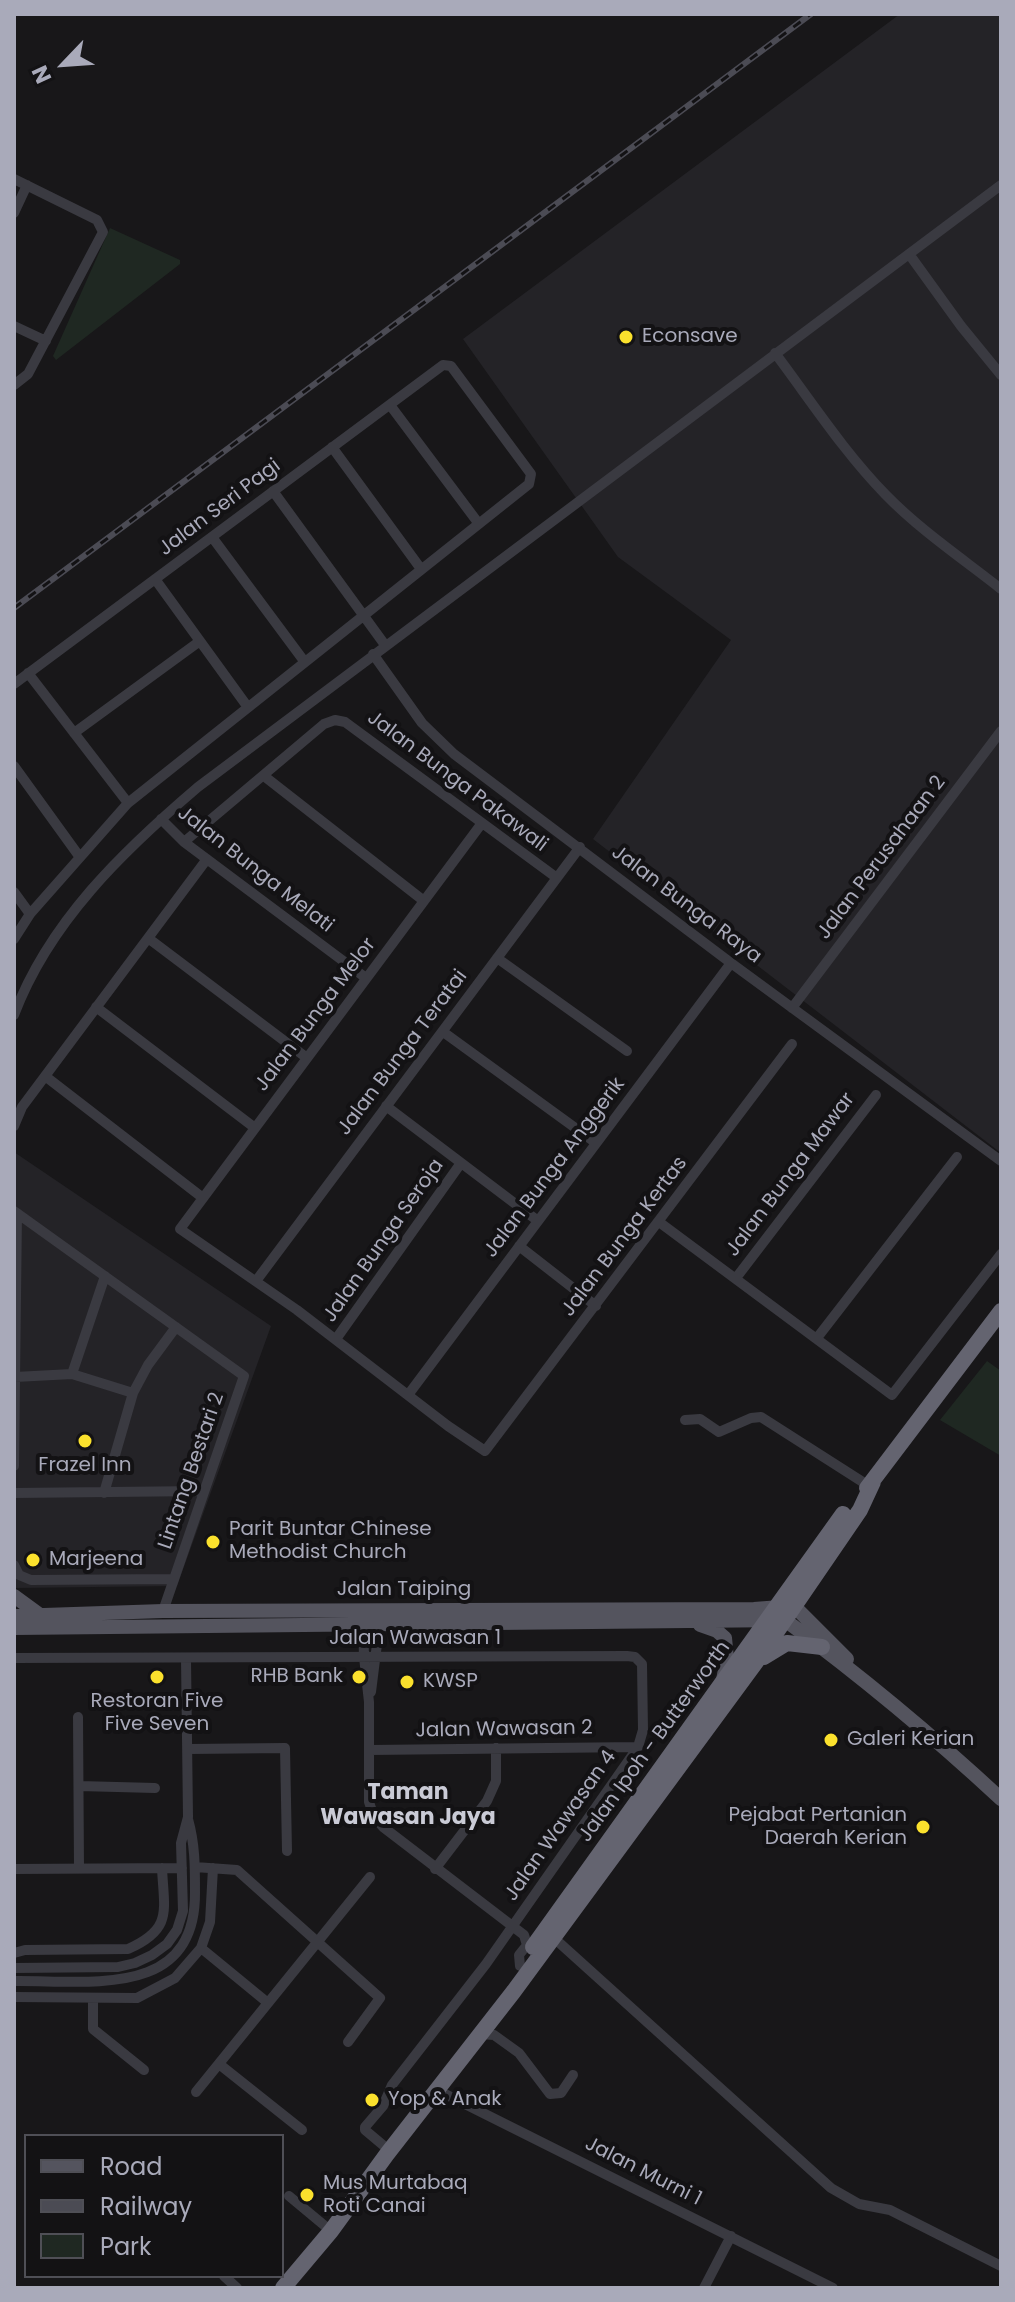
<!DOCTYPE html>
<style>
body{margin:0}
#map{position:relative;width:1015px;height:2302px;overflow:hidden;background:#181719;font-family:Poppins,sans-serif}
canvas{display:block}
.frame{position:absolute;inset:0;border:16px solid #a9aaba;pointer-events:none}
.legend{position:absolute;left:24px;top:2134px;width:260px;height:144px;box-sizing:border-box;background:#131214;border:2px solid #4f4f56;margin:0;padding:10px 14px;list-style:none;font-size:24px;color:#a9aaba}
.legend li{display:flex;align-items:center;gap:16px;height:40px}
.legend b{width:40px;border:2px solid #4f4f56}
.north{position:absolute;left:24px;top:24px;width:80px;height:80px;-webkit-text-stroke:6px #131214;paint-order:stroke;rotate:245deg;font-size:22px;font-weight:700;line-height:32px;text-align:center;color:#a9aaba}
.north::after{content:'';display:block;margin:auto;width:28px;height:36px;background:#a9aaba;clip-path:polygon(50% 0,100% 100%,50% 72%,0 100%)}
</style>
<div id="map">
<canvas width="1015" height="2302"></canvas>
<div class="frame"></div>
<ul class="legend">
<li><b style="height:10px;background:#54545e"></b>Road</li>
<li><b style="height:10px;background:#4b4b54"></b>Railway</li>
<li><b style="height:22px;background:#1f2822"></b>Park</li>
</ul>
<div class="north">N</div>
</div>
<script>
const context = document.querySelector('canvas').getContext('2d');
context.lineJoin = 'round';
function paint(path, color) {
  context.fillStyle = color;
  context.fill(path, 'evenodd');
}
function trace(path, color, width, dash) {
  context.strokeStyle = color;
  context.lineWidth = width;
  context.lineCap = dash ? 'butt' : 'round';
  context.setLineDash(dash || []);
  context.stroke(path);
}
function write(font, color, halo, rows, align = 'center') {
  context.font = font + ' Poppins,sans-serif';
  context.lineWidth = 8;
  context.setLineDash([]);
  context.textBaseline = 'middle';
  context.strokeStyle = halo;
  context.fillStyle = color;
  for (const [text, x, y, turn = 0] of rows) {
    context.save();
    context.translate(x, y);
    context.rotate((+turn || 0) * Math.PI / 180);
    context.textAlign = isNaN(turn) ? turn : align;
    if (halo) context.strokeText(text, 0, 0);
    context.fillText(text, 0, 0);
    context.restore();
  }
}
paint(new Path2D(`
 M900,14H1001V1153L593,839L731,640L618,557L463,339Z
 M14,1152L271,1326L177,1586L14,1588Z`), '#242327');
paint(new Path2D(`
 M110,228L180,260V264L56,360L53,356Z
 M987,1361L1001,1371V1456L940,1420Z`), '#1f2822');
trace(new Path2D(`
 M14,179L97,220L103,232L28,374L14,385
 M14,213L27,185
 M909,254L961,326L1001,375
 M14,326L46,341
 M775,353C811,401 844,452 886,495C920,530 963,559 1001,589
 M390,405L479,524
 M332,447L421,569
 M273,491L385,645
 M212,537L304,661
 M155,579L247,706
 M373,654L422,723L454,754L731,963L1001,1161
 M28,673L128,803
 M14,684L443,365L451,366L531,474L529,484L128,803L30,914L14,939
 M74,733L200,641
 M14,766L79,856
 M264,776L424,901
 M161,819L184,842L366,978
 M482,823L180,1229L297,1310L448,1426L485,1451L792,1044
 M184,842L324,724L335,720L345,722L557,878
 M14,892L30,914
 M148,938L307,1058
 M497,958L627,1051
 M96,1007L255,1128
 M792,1008L1001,731
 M14,1015C49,922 123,851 198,787L1001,185
 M446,1034L596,1143
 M45,1076L203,1198
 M386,1106L538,1221
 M14,1126L22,1107L207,859
 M14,1211L244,1376L163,1611
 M659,1222L892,1395L1001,1254
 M519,1246L596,1306
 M736,1278L876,1095
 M256,1281L580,847
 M817,1338L957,1157
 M336,1339L461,1163
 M72,1374L105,1276
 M15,1377L72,1374L133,1393
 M408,1395L731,963
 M685,1420L700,1419L719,1432L751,1418L761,1417L869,1486
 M14,1466L17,1213
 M14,1493L204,1491
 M104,1493L133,1393L148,1365L176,1327
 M14,1565L19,1575L31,1580L174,1579
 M363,1621L364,1657L369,1702V1802L374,1817L383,1827L524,1935L527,1945L519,1955L520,1966
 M14,1658L627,1656L635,1657L642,1664L643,1730L638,1747L486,1964L392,2085L383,2106L365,2127V2130L390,2151
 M371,1692L380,1620
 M78,1717L79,1868
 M189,1749L285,1748L287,1851
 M370,1750L638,1747
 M79,1786L155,1788
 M195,1867L237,1870L380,1998L348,2042
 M14,1869L182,1868
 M435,1869L487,1801L496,1781V1748
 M554,1938L831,2188L859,2204L890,2210L1001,2266
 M201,1948L268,2003
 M14,1953L25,1950L128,1949C173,1929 164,1911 162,1868
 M14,1968L118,1967L135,1963L152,1955L167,1944L177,1930L183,1911L181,1843L188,1817L186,1659
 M14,1981C89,1980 196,2000 195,1892C195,1866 195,1844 188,1819
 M14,1997L137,1998L175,1978L201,1948L210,1922L213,1868
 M93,1998V2029L144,2070
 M480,2034L494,2035L519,2053L550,2094L561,2093L573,2075
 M219,2064L302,2130
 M437,2090L833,2288
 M196,2092L370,1877
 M289,2196L331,2231
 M224,2276L237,2288
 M704,2288L731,2236`), '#3a3a41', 10);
trace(new Path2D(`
 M14,1596L40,1615
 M14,1616L163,1611L754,1609L794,1606L847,1659
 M700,1625L717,1631L725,1638L727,1659L723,1680
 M14,1628L785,1620C861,1676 932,1735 1001,1799`), '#54545e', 14);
trace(new Path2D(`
 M867,1488L1001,1311
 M764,1657L787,1643L822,1647
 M533,1947L843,1514
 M283,2288L331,2231L387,2154L514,1991L756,1662L860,1510L873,1482`), '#646470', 16);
const rail = new Path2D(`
 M14,608L811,14`);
trace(rail, '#4b4b54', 6);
trace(rail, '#131214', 3, [9]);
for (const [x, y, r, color] of [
 [626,337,8,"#fbe12d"],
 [85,1441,8,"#fbe12d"],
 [213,1542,8,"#fbe12d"],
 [33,1560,8,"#fbe12d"],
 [157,1677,8,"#fbe12d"],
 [359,1677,8,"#fbe12d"],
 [407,1682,8,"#fbe12d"],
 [831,1740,8,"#fbe12d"],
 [923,1827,8,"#fbe12d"],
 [372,2100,8,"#fbe12d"],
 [307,2195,8,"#fbe12d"]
]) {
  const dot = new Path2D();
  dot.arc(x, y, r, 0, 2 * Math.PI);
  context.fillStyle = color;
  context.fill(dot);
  trace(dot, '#131214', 3);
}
write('20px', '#a9aaba', '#131214', [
 ["Econsave",642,337],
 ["Frazel Inn",85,1466,"center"],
 ["Parit Buntar Chinese",229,1530],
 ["Methodist Church",229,1553],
 ["Marjeena",49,1560],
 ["RHB Bank",343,1677,"right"],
 ["KWSP",423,1682],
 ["Restoran Five",157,1702,"center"],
 ["Five Seven",157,1725,"center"],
 ["Galeri Kerian",847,1740],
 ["Pejabat Pertanian",907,1816,"right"],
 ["Daerah Kerian",907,1839,"right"],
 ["Yop & Anak",388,2100],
 ["Mus Murtabaq",323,2184],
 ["Roti Canai",323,2207]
], 'left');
write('20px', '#a9aaba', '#131214', [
 ["Jalan Seri Pagi",220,508,-37],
 ["Jalan Bunga Pakawali",457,782,37],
 ["Jalan Perusahaan 2",882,858,-53],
 ["Jalan Bunga Melati",255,870,38],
 ["Jalan Bunga Raya",686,905,37],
 ["Jalan Bunga Melor",316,1015,-53],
 ["Jalan Bunga Teratai",403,1053,-53],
 ["Jalan Bunga Anggerik",555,1168,-53],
 ["Jalan Bunga Mawar",791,1175,-53],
 ["Jalan Bunga Kertas",625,1237,-53],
 ["Jalan Bunga Seroja",384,1241,-55],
 ["Lintang Bestari 2",192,1471,-71],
 ["Jalan Taiping",404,1590],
 ["Jalan Wawasan 1",415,1639],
 ["Jalan Wawasan 2",504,1730,-1],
 ["Jalan Ipoh - Butterworth",655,1742,-54],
 ["Jalan Wawasan 4",561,1826,-55],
 ["Jalan Murni 1",643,2172,27]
]);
write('bold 22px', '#cacbd6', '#131214', [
 ["Taman",408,1793],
 ["Wawasan Jaya",408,1818]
]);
</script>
